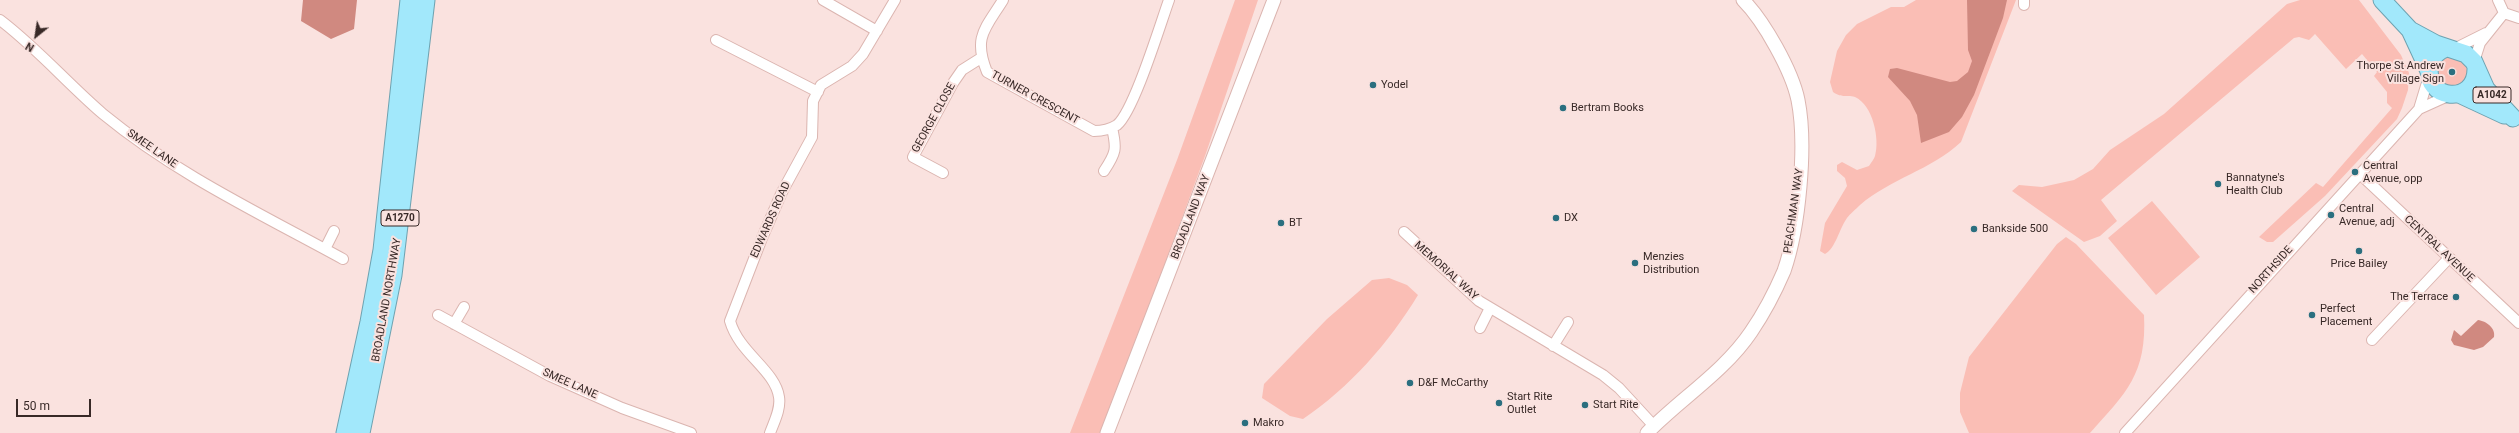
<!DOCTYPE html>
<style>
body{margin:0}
#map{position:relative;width:2519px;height:433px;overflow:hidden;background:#fae2df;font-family:Roboto,sans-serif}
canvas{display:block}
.north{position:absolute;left:16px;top:16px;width:40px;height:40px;-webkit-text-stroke:3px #fae2df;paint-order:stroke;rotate:210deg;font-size:11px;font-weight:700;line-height:16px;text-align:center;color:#382927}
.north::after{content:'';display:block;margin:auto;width:14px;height:18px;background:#382927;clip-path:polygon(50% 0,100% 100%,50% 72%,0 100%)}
.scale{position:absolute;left:16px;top:399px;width:75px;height:18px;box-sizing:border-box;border:2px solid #382927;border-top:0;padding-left:5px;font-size:12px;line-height:14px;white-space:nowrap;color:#382927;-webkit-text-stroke:3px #fae2df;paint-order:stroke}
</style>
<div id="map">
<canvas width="2519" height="433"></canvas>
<div class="north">N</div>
<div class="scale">50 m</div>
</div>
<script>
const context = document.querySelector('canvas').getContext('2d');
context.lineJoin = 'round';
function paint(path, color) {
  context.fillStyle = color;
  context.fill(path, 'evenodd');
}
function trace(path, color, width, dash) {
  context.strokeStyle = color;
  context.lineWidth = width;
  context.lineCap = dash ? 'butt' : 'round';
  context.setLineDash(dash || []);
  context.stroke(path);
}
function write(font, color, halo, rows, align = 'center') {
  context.font = font + ' Roboto,sans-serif';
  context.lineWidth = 4;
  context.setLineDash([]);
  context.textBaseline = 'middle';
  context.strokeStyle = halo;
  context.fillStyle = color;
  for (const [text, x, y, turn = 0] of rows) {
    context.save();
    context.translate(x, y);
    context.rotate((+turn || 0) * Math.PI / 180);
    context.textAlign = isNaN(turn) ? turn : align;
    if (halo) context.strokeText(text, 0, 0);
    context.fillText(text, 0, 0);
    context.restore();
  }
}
paint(new Path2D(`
 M1235,0H1258L1205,156L1102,433H1070L1177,160Z
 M1916,0H2016L1961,142C1931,170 1890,179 1860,205C1856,209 1850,214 1847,218C1839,229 1836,248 1825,254L1820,251L1825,223L1847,186L1845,178L1837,171V165L1842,162L1857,170L1869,166C1871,163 1874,159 1875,156C1880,139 1873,105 1855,97C1847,94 1843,99 1833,92L1830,82L1837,51L1846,35L1857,24L1891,7H1904Z
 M2300,0H2359L2401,55L2409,73L2408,90L2402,108L2397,119L2325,196L2273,242H2267L2259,237L2316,183L2323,187L2392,108L2387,103V92L2374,76L2377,72L2362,54L2346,69L2315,34L2309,40L2299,37L2294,38L2101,200L2117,221L2100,236L2084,242L2012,191L2019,185L2042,187L2074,180L2093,169L2110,150L2164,114L2287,4Z
 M2437 71a15 15 0 1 1 30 0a15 15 0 1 1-30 0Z
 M2152,201L2200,257L2156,295L2108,238Z
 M2066,237L2076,244L2144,315C2147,374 2126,393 2090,433H1969L1960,412V393L1969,357L2057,244Z
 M1389,278L1407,285L1418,295C1389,343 1349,388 1303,419L1290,416L1262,398L1264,384L1327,319L1372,280Z`), '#fabeb5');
paint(new Path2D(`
 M303,0H357L354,29L331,39L301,21Z
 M1967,0H2007L2003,18L1974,95L1962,117L1949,132L1921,143L1917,115L1910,101L1888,77L1890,69L1897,68L1950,82L1957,81L1968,72L1972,61L1968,50Z
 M2478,320C2486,321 2496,328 2494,337L2483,347L2474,350L2454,345L2451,340L2454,330L2461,336Z`), '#d08980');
const minor = new Path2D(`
 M823,0L877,31
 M1003,0C985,29 973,37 987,72L1094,131C1103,131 1109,130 1117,125C1134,111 1160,25 1169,0
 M2024,0V5
 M2498,0L2504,13L2519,18
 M0,20C37,48 68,84 103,114C176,174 261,214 343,259
 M716,40L818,92
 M2454,49L2486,33
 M2474,62L2480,43L2504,13
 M2419,109L2429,76
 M1104,171C1116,153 1117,149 1112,128
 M943,173L913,157L953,83L962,70L981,58
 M2360,174L2519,323
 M1404,232L1479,301L1603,375L1619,388L1654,426
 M325,249L334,231
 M438,315L550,376L622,408L691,433
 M454,324L464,307
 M1480,328L1490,308
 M2372,340L2449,258
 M1553,346L1568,322
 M770,433C774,422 781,409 779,397C775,370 739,353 730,321L762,238L782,192L812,137L813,101L821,85L852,66L863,54L895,0
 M2125,433L2419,109L2450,95`);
const tertiary = new Path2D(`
 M1107,433L1274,0
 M1647,433C1680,399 1724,372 1751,332C1764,313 1775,292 1784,271C1799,228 1807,145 1798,100C1792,71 1764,21 1743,0`);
const trunk = new Path2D(`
 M2382,0L2410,30L2429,71
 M2410,30L2436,44L2466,54L2474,62L2486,89L2513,118
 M2446,48C2438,51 2432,56 2430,65C2422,101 2477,106 2476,68
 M2459,94L2504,115
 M345,433L369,322L382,250L409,0
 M361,433L393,275L426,0`);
trace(minor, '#dbb5b0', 12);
trace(tertiary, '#dbb5b0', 15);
trace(trunk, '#6ea2b0', 19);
trace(minor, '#fff', 10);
trace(tertiary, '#fff', 13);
trace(trunk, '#a2e8fb', 17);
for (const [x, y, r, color] of [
 [2452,72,4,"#2b6f7f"],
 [1373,85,4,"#2b6f7f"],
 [1563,108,4,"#2b6f7f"],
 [2355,172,4,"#2b6f7f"],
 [2218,184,4,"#2b6f7f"],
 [2331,215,4,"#2b6f7f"],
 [1556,218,4,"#2b6f7f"],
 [1281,223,4,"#2b6f7f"],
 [1974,229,4,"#2b6f7f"],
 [2359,251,4,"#2b6f7f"],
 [1635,263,4,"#2b6f7f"],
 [2456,297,4,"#2b6f7f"],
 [2312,315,4,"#2b6f7f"],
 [1410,383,4,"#2b6f7f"],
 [1499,403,4,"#2b6f7f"],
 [1585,405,4,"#2b6f7f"],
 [1245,423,4,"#2b6f7f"]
]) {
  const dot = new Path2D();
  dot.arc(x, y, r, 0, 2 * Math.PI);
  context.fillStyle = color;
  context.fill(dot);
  trace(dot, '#fae2df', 1.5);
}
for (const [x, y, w] of [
 [2492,95,38],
 [400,218,38]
]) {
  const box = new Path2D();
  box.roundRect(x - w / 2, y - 8, w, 16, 3);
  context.fillStyle = '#fae2df';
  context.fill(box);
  trace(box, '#382927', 1);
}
write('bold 10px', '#382927', null, [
 ["A1042",2492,95],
 ["A1270",400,218]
]);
write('11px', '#382927', '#fae2df', [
 ["Thorpe St Andrew",2444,66,"right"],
 ["Village Sign",2444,79,"right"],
 ["Yodel",1381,85],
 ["Bertram Books",1571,108],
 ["Central",2363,166],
 ["Avenue, opp",2363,179],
 ["Bannatyne's",2226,178],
 ["Health Club",2226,191],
 ["Central",2339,209],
 ["Avenue, adj",2339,222],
 ["DX",1564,218],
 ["BT",1289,223],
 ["Bankside 500",1982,229],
 ["Menzies",1643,257],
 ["Distribution",1643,270],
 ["Price Bailey",2359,264,"center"],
 ["The Terrace",2448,297,"right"],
 ["Perfect",2320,309],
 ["Placement",2320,322],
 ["D&F McCarthy",1418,383],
 ["Start Rite",1507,397],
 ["Outlet",1507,410],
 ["Start Rite",1593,405],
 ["Makro",1253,423]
], 'left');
write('11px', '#382927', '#fae2df', [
 ["TURNER CRESCENT",1035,98,29],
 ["GEORGE CLOSE",934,118,-61],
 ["SMEE LANE",152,149,35],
 ["PEACHMAN WAY",1794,211,-82],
 ["BROADLAND WAY",1191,217,-69],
 ["EDWARDS ROAD",771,220,-66],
 ["CENTRAL AVENUE",2439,249,43],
 ["NORTHSIDE",2271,270,-48],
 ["MEMORIAL WAY",1446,271,42],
 ["BROADLAND NORTHWAY",387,300,-80],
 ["SMEE LANE",570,384,24]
]);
</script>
